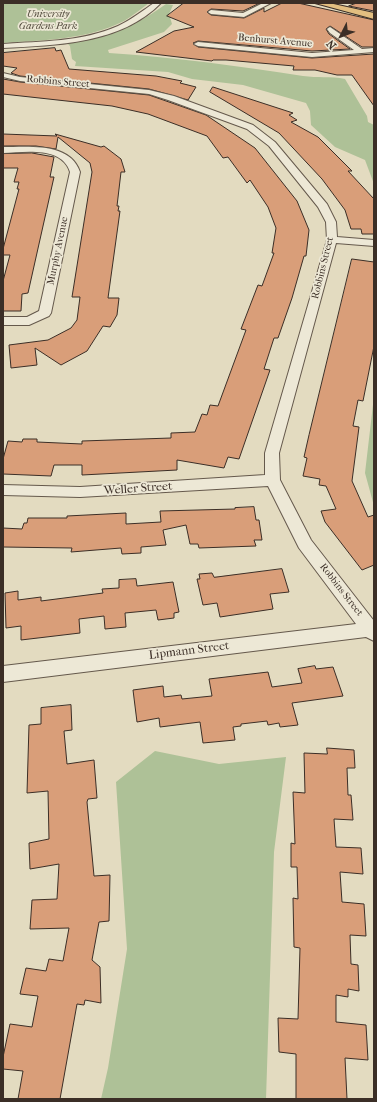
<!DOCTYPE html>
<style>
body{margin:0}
#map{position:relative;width:377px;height:1102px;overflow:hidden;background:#e3dbc0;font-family:"IM FELL French Canon",serif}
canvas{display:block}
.frame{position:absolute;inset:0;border:4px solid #3b2e26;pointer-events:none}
.north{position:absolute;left:321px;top:16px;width:40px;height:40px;-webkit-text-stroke:3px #ede8d6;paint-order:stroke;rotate:228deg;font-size:11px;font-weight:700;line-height:16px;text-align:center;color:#3b2e26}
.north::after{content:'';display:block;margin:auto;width:14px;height:18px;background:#3b2e26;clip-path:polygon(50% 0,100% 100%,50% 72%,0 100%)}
</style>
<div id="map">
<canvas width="377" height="1102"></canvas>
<div class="frame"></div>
<div class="north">N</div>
</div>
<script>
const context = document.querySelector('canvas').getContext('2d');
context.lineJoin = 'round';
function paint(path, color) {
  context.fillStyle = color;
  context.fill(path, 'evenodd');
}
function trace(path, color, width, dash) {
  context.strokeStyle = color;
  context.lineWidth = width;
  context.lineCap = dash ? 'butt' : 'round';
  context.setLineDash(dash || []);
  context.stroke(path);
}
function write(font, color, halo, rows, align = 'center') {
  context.font = font + ' "IM FELL French Canon",serif';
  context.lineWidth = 3.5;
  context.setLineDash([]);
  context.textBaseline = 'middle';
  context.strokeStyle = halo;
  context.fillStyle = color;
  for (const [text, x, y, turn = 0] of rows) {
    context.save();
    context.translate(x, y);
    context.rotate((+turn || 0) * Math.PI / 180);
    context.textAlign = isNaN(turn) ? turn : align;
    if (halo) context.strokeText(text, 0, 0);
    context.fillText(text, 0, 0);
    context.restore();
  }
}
paint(new Path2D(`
 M3,3H149C141,9 132,16 124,21C87,40 43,40 3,43Z
 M166,4L173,5L169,14L172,24L164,32L108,50L109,53C174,57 238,66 303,76C317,78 331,76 345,79L367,116L368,122L374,125V184L365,160L335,147L311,125L310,111L306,103L243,85L192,79L168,72L75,66L76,62L72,59L70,46L67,43C107,36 133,28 166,4Z
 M374,396V506L365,473Z
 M155,751L219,764L286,757L274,852L266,1099H101L108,1068L127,949L116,782Z`), '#aec197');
const building = new Path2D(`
 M184,3H260L243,11L211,9L207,12L211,15L244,18L264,8V12L282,3H298L374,20V47H362L330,26L326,29L329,34L350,49L312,51L198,41L193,43L198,47L312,58L374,54V106L352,75H337L315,70H293L294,66L226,60H213L212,61L136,52L174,31L194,27L167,16Z
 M357,3H374V11L349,6Z
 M55,48L56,51L61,50L69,69L156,76L182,81L180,83L196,87L188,100L149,89L20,76L11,73L17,68L3,66V53Z
 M3,79L20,82L149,95L206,115L255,148L297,201L309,230L306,256H304L292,298L278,338H274L264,369L270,370L239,459L228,457L224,468L177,460V470L82,475V465H54L51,476L3,474V459L8,441L22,442L23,439H37V442L82,444V441L171,438V433L195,432L202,414L207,415L210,405L218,406L246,330L241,329L258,285L262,286L274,253H272L276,228L268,207L250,180L247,183L228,157L223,158L207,136L148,114L112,106L3,94Z
 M213,87L293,113L289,115L297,120L291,122L318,137L352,171H348L374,199V234H362L361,229H351L345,210L322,179L279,133L210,92Z
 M3,134L57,136L55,134L101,147L104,146L121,159L125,172H121L117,206H119L118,211H120L108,298H119L117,315L110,327L103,326L87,351L61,365L35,348L37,365L11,368L9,345L48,340L71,328L77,320L80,297H72L92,172L90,163L58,137L56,149L36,146H3Z
 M32,153L54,157L50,177H54L28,293L22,294L21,311H3V281L10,255H3V249L19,189H17L19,182H14L18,168H3V154Z
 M352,259L374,262V346L363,401L358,400L353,426L359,427L352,481L368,517L374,515V565L362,570L325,522L321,511L336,509L326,486L319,485L320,479L303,476L307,458L304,457L309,435Z
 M254,507L256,520H259L262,540H254L256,546L199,548L198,544H190L186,525L163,530L166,545L141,547V553L122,554L121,548L71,552L72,548L3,547V528L22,529L24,523H27L28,518H67V516L126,513V524L161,522L160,511L235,509V508Z
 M282,569L289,592L270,594L273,609L220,617L217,603L203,605L197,579H200L199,574L212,573L214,577Z
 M136,579L137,586L173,582L179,612L174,613V618L158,620L156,610L125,613L126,627L105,629L104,616L79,619L80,633L21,640V626L6,628L5,593L18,591V600L41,597V601L103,593L102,589L119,588V580Z
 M315,666L316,669L333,667L343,696L292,703L298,725L280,727L279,723L268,725L267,721L241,724V726L233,727L235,740L203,743L200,722L160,727L159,718L137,722L133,690L163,686L164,697L181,695L182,699L212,696L209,679L268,672L272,687L302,683L298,669Z
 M71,705L72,730L64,731L67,764L94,760L97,798L88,799L87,802L94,876L110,875L109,921L99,922L92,960L100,967L101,1003L85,1000L84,1005L77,1004L60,1099H18L23,1071L3,1069V1057L10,1024L32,1027L38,996L20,994L26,968L46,971L49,959L63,961L69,928L30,929L32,900L57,899L59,864L30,869L29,843L49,839L48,791L27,793L29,725L41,724V708Z
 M327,748L354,750L355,768H347L348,795H351L353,820L334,819L336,847L361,848L363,874L340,872L342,902L364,904L366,936L350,935L351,964L358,965L359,991L348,989V997L336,995V1022L366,1025L368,1060L345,1058L347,1099H296V1054L279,1052L278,1018L298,1019L300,948L294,947L293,898L298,899L297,867H291V843L295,844L293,792L305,793L304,753L327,754Z`);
paint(building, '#d99e79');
trace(building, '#3b2e26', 1);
const minor = new Path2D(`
 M154,3H161C121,44 57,45 3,48V44C41,41 82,42 118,26C131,20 142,11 154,3Z
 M263,3H271L244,17L211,14L208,12L211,10L243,13Z
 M330,27L362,49L374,48V52L312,57L198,46L194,44L198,42L312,53L354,50L330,33L327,29Z
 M3,73L20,77L149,90L174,96L253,125L275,142L327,204L336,222L337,237L374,240V246L336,243L279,453L280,480L311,540L374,621V641L366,637L3,682V666L356,624L299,548L268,486L80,497L3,495V485L80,487L265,475V453L327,240L326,222L318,207L269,146L247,129L168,100L149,94L20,81L3,77Z
 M3,147C29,147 70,142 80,172L51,313L49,316L29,325H3V317H27L39,311L70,172C62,146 25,152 3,153Z`);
const major = new Path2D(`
 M315,3H329L374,13V19Z`);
trace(minor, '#65594c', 2);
trace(major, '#3b2e26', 2);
paint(minor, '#ede8d6');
paint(major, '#e2be80');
write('italic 10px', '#524b3d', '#ede8d6', [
 ["University",48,15],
 ["Gardens Park",48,27]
]);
write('10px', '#3b2e26', '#ede8d6', [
 ["Benhurst Avenue",275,41,5],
 ["Robbins Street",58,82,5],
 ["Murphy Avenue",58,251,-78],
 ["Robbins Street",323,268,-76],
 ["Robbins Street",341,590,52]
]);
write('12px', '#3b2e26', '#ede8d6', [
 ["Weller Street",138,489,-4],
 ["Lipmann Street",189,651,-7]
]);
</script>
